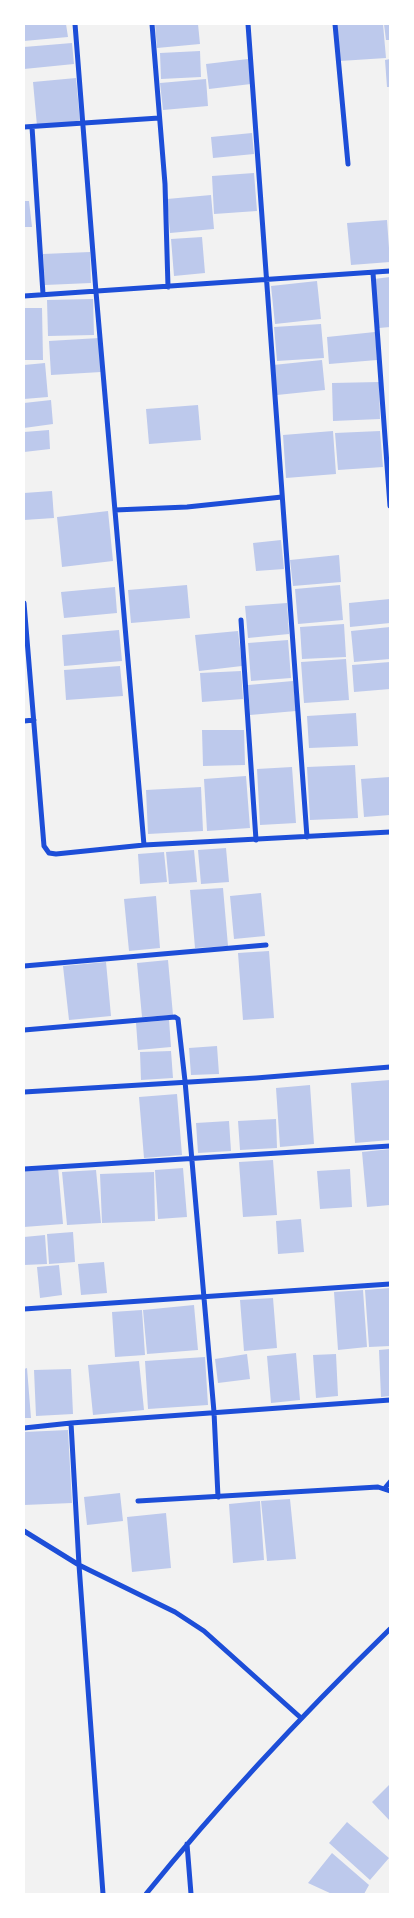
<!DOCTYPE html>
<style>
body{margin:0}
#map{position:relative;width:414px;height:1918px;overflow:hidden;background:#f2f2f2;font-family:"PT Sans Narrow",sans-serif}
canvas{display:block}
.frame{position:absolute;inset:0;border:25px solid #fff;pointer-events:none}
</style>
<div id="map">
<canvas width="414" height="1918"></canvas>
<div class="frame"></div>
</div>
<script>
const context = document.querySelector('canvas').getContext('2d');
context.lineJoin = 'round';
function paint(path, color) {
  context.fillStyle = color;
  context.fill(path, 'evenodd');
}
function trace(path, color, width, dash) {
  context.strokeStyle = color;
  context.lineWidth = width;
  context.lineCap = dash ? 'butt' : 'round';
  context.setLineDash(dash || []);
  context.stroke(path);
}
paint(new Path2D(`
 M24,24H66L68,37L24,41Z
 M155,24H198L200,44L157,48Z
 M337,24H383L386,58L340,61Z
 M384,24H390V40H386Z
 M72,43L74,64L24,69V47Z
 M200,51L201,77L161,79L160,53Z
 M248,59L251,84L209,89L206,64Z
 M390,59V87H387L385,60Z
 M76,78L80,121L37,126L33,82Z
 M206,79L208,106L163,110L160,83Z
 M252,133L254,154L213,158L211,137Z
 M254,173L257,211L214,214L212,176Z
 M211,195L214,229L170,233L167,199Z
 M24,201H29L32,227H24Z
 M387,220L390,262L351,265L347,223Z
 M202,237L205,273L174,276L171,239Z
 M90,252L91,283L45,285L43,254Z
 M390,277V327L379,328L374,279Z
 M317,281L321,319L275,324L271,286Z
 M93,299L94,335L48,336L47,300Z
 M24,308H42L43,360H24Z
 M321,324L324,358L277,361L274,327Z
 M375,332L377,360L329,364L327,337Z
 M99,338L101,372L51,375L49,341Z
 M322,360L325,390L277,395L273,365Z
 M45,363L48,397L24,399V365Z
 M379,382L380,419L333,421L332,383Z
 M51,400L53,424L24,428V403Z
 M198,405L201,440L149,444L146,409Z
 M49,430L50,449L24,452V432Z
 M333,431L336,474L286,478L283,435Z
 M380,431L383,467L338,470L335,433Z
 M52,491L54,518L24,520V493Z
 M108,511L113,561L62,567L57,517Z
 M281,540L284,569L256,571L253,543Z
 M339,555L341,582L293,586L290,560Z
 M187,585L190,618L131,623L128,590Z
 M340,585L343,620L298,624L295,589Z
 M115,587L117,613L64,618L61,592Z
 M390,599V623L350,627L349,603Z
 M287,603L289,634L248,638L245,606Z
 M344,624L346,657L302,659L300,627Z
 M390,627V659L354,662L351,631Z
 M119,630L122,661L64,666L62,635Z
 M238,631L242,666L199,671L195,635Z
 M288,640L291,678L251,681L248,643Z
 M346,659L349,700L304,703L301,662Z
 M390,662V689L354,692L352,665Z
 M120,666L123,696L66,700L64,670Z
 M241,671L243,699L202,702L200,673Z
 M293,681L296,711L250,715L248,685Z
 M356,713L358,746L309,748L307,716Z
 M202,730H244L245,765L203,766Z
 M355,765L358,818L310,820L307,767Z
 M292,767L296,823L260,825L257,769Z
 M246,776L250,828L207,831L204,779Z
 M390,777V815L364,817L361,779Z
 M201,787L203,831L148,834L146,790Z
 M226,848L229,882L201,884L198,850Z
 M194,850L197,882L169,884L166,852Z
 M164,852L167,882L140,884L138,854Z
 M223,888L228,946L195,948L190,890Z
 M261,893L265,936L234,939L230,896Z
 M156,896L160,948L129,951L124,899Z
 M269,951L274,1018L243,1020L238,953Z
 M168,960L173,1015L142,1017L137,963Z
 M106,962L111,1016L69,1020L63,966Z
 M169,1020L171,1047L138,1050L136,1023Z
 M217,1046L219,1074L191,1075L189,1048Z
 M171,1051L173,1078L141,1080L140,1052Z
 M390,1080V1140L355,1143L351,1083Z
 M310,1085L314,1144L280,1147L276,1088Z
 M177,1094L182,1155L144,1158L139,1097Z
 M276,1119L277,1148L240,1150L238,1121Z
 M229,1121L231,1151L198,1153L196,1123Z
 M390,1149V1205L367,1207L362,1152Z
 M273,1160L277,1215L243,1217L239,1162Z
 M58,1167L63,1224L24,1227V1170Z
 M183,1168L187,1217L158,1219L155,1170Z
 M350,1169L352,1207L320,1209L317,1171Z
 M96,1170L101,1223L67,1225L62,1172Z
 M154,1172L155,1221L102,1223L100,1174Z
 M301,1219L304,1252L278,1254L276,1221Z
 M73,1232L75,1262L49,1264L47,1234Z
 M45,1235L47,1264L24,1265V1237Z
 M104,1262L107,1293L81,1295L78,1264Z
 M59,1265L62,1295L40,1298L37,1267Z
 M390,1288V1346L369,1347L365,1290Z
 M363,1290L367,1347L338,1350L334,1292Z
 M273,1298L277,1348L244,1351L240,1300Z
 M194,1305L198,1350L147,1354L143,1310Z
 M142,1310L145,1355L115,1357L112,1312Z
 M390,1349V1396L381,1397L379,1350Z
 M296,1353L300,1400L271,1403L267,1356Z
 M247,1354L250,1379L218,1383L215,1359Z
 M336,1354L338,1396L316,1398L313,1355Z
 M205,1357L208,1405L148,1409L145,1361Z
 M139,1361L144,1410L93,1415L88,1365Z
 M27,1368L31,1418H24V1369Z
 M71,1369L73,1414L36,1416L34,1370Z
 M68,1430L72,1503L24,1505V1432Z
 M120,1493L123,1521L87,1525L84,1497Z
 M290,1499L296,1559L267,1561L261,1501Z
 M260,1501L264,1560L233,1563L229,1504Z
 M166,1513L171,1568L132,1572L127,1517Z
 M390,1784V1821L372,1802Z
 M347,1822L389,1858L370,1880L329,1843Z
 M332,1853L369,1885L364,1894H332L308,1883Z`), '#bdc9ec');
trace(new Path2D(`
 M75,24L96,292L144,845
 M152,24L165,184L168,287
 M248,24L307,837
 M335,24L348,164
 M24,127L159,118
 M32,127L43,294
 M373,273L390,506
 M24,296L390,271
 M115,510L187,507L282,497
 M24,603L44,846L49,853L56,854L144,845L390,832
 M241,620L256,840
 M24,721L34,720
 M24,966L266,945
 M24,1030L175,1017L178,1019L185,1081L214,1412L218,1497
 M24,1092L256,1078L390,1067
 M24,1169L390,1146
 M24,1309L390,1284
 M71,1423L79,1565L103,1894
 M24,1428L71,1423L390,1400
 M385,1488L390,1482
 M138,1501L378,1487L390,1491
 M24,1531L79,1565L175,1612L204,1631L301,1718
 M187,1844L191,1894
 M146,1894C222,1800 304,1713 390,1629`), '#1d4ed8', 5);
</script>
